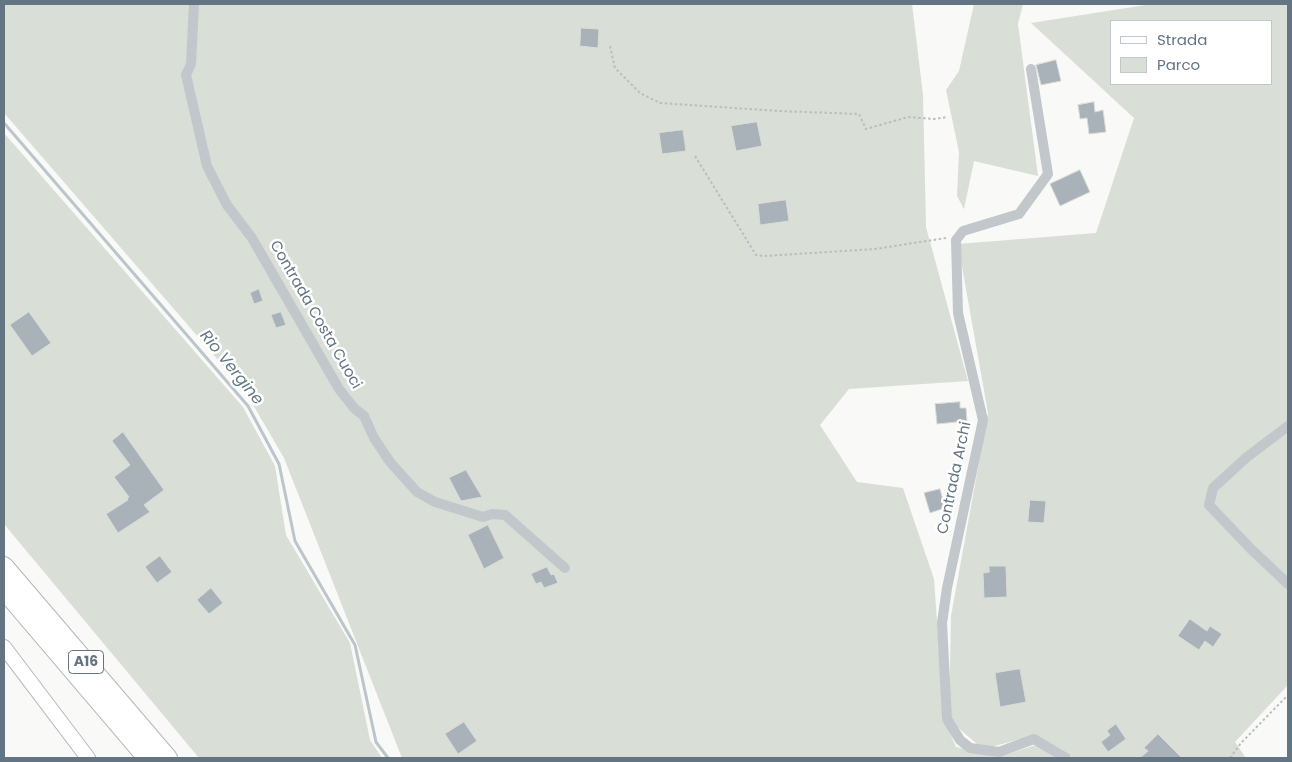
<!DOCTYPE html>
<style>
body{margin:0}
#map{position:relative;width:1292px;height:762px;overflow:hidden;background:#f9f9f7;font-family:Poppins,sans-serif}
canvas{display:block}
.frame{position:absolute;inset:0;border:5px solid #637483;pointer-events:none}
.legend{position:absolute;left:1110px;top:20px;width:162px;height:65px;box-sizing:border-box;background:#fff;border:1px solid #c1c7cd;margin:0;padding:6px 9px;list-style:none;font-size:15px;color:#637483}
.legend li{display:flex;align-items:center;gap:10px;height:25px}
.legend b{width:25px;border:1px solid #c1c7cd}
</style>
<div id="map">
<canvas width="1292" height="762"></canvas>
<div class="frame"></div>
<ul class="legend">
<li><b style="height:6px;background:#fff"></b>Strada</li>
<li><b style="height:14px;background:#d9ded6"></b>Parco</li>
</ul>
</div>
<script>
const context = document.querySelector('canvas').getContext('2d');
context.lineJoin = 'round';
function paint(path, color) {
  context.fillStyle = color;
  context.fill(path, 'evenodd');
}
function trace(path, color, width, dash) {
  context.strokeStyle = color;
  context.lineWidth = width;
  context.lineCap = dash ? 'butt' : 'round';
  context.setLineDash(dash || []);
  context.stroke(path);
}
function write(font, color, halo, rows, align = 'center') {
  context.font = font + ' Poppins,sans-serif';
  context.lineWidth = 5;
  context.setLineDash([]);
  context.textBaseline = 'middle';
  context.strokeStyle = halo;
  context.fillStyle = color;
  for (const [text, x, y, turn = 0] of rows) {
    context.save();
    context.translate(x, y);
    context.rotate((+turn || 0) * Math.PI / 180);
    context.textAlign = isNaN(turn) ? turn : align;
    if (halo) context.strokeText(text, 0, 0);
    context.fillText(text, 0, 0);
    context.restore();
  }
}
paint(new Path2D(`
 M4,4H912L923,95L926,227L968,381L849,389L820,425L857,482L903,488L934,579L944,719L956,747L998,757L1036,745L1060,758H402L284,458L245,391L4,113Z
 M974,4H1023L1018,24L1038,176L974,161L964,209L957,196L959,152L946,90L959,71Z
 M1152,4H1288V685L1235,742L1246,758H1074L1036,735L983,749L949,720L951,616L988,413L958,244L1096,233L1134,118L1031,23ZM1111,21H1271V84H1111Z
 M4,133L243,407L275,466L286,535L350,643L370,740L382,758H199L4,524Z`), '#d9ded6');
trace(new Path2D(`
 M4,123L248,406L279,464L295,541L355,645L376,742L388,758`), '#bbc6cb', 3);
const building = new Path2D(`
 M581,28L599,29L598,48L580,46Z
 M1056,60L1061,81L1041,85L1036,65Z
 M1094,102L1095,112L1103,110L1106,132L1089,134L1087,118L1080,119L1078,105Z
 M757,122L762,146L736,151L731,126Z
 M683,130L686,151L662,154L659,133Z
 M1080,170L1090,192L1060,206L1050,184Z
 M786,200L789,221L760,225L758,204Z
 M259,289L263,301L254,304L250,293Z
 M29,312L51,343L32,356L10,325Z
 M281,312L286,325L276,328L271,315Z
 M960,402V408H966L967,421L937,424L935,404Z
 M123,432L164,490L144,505L150,512L118,533L106,514L128,500L127,498L129,497L114,477L130,465L112,441Z
 M466,470L482,497L461,501L449,478Z
 M940,489L945,508L930,513L924,493Z
 M1030,500L1046,501L1044,523L1028,522Z
 M488,525L504,558L484,569L468,535Z
 M160,556L172,572L157,583L145,567Z
 M989,566H1006L1007,597L984,598L983,573L989,572Z
 M547,567L551,575L554,574L558,583L544,588L541,582L536,584L531,574Z
 M211,588L223,603L209,614L197,600Z
 M1190,619L1207,631L1210,626L1222,634L1213,647L1205,641L1199,650L1178,636Z
 M1020,669L1026,702L1000,707L995,673Z
 M464,722L477,741L458,754L445,734Z
 M1116,724L1126,739L1108,752L1101,742L1110,735L1107,731Z
 M1158,734L1182,758H1140L1148,751L1144,748Z`);
paint(building, '#a9b2b9');
trace(building, '#dbdbd9', 1);
const secondary = new Path2D(`
 M4,647L88,758`);
const highway = new Path2D(`
 M4,566L168,758
 M4,590L147,758`);
trace(secondary, '#b4bac0', 16);
trace(highway, '#b3b8bc', 20);
trace(new Path2D(`
 M610,46L615,68L640,93L660,103L779,111L859,114L866,129L908,117L934,119L948,117
 M695,156L756,255L764,256L875,249L946,238
 M1230,758L1241,743L1288,695`), '#babec1', 2, [2.5, 2.5]);
trace(new Path2D(`
 M194,4L191,64L186,75L207,166L227,205L252,238L339,389L354,408L364,416L374,438L390,462L417,492L435,502L483,517L492,514L505,515L565,568
 M1031,69L1048,174L1019,214L963,231L956,240L958,313L983,420L947,588L942,623L947,719L960,740L970,748L999,752L1034,739L1066,758
 M1288,426L1247,457L1213,488L1209,505L1251,549L1288,584`), '#c2c7cb', 10);
trace(secondary, '#fff', 14);
trace(highway, '#fff', 18);
for (const [x, y, w] of [
 [86,662,35]
]) {
  const box = new Path2D();
  box.roundRect(x - w / 2, y - 11.5, w, 23, 4);
  context.fillStyle = '#fff';
  context.fill(box);
  trace(box, '#637483', 1);
}
write('bold 14px', '#637483', null, [
 ["A16",86,662]
]);
write('15px', '#637483', '#fff', [
 ["Contrada Costa Cuoci",315,315,60],
 ["Contrada Archi",955,478,-78]
]);
write('italic 16px', '#637a83', '#fff', [
 ["Rio Vergine",231,368,51]
]);
</script>
